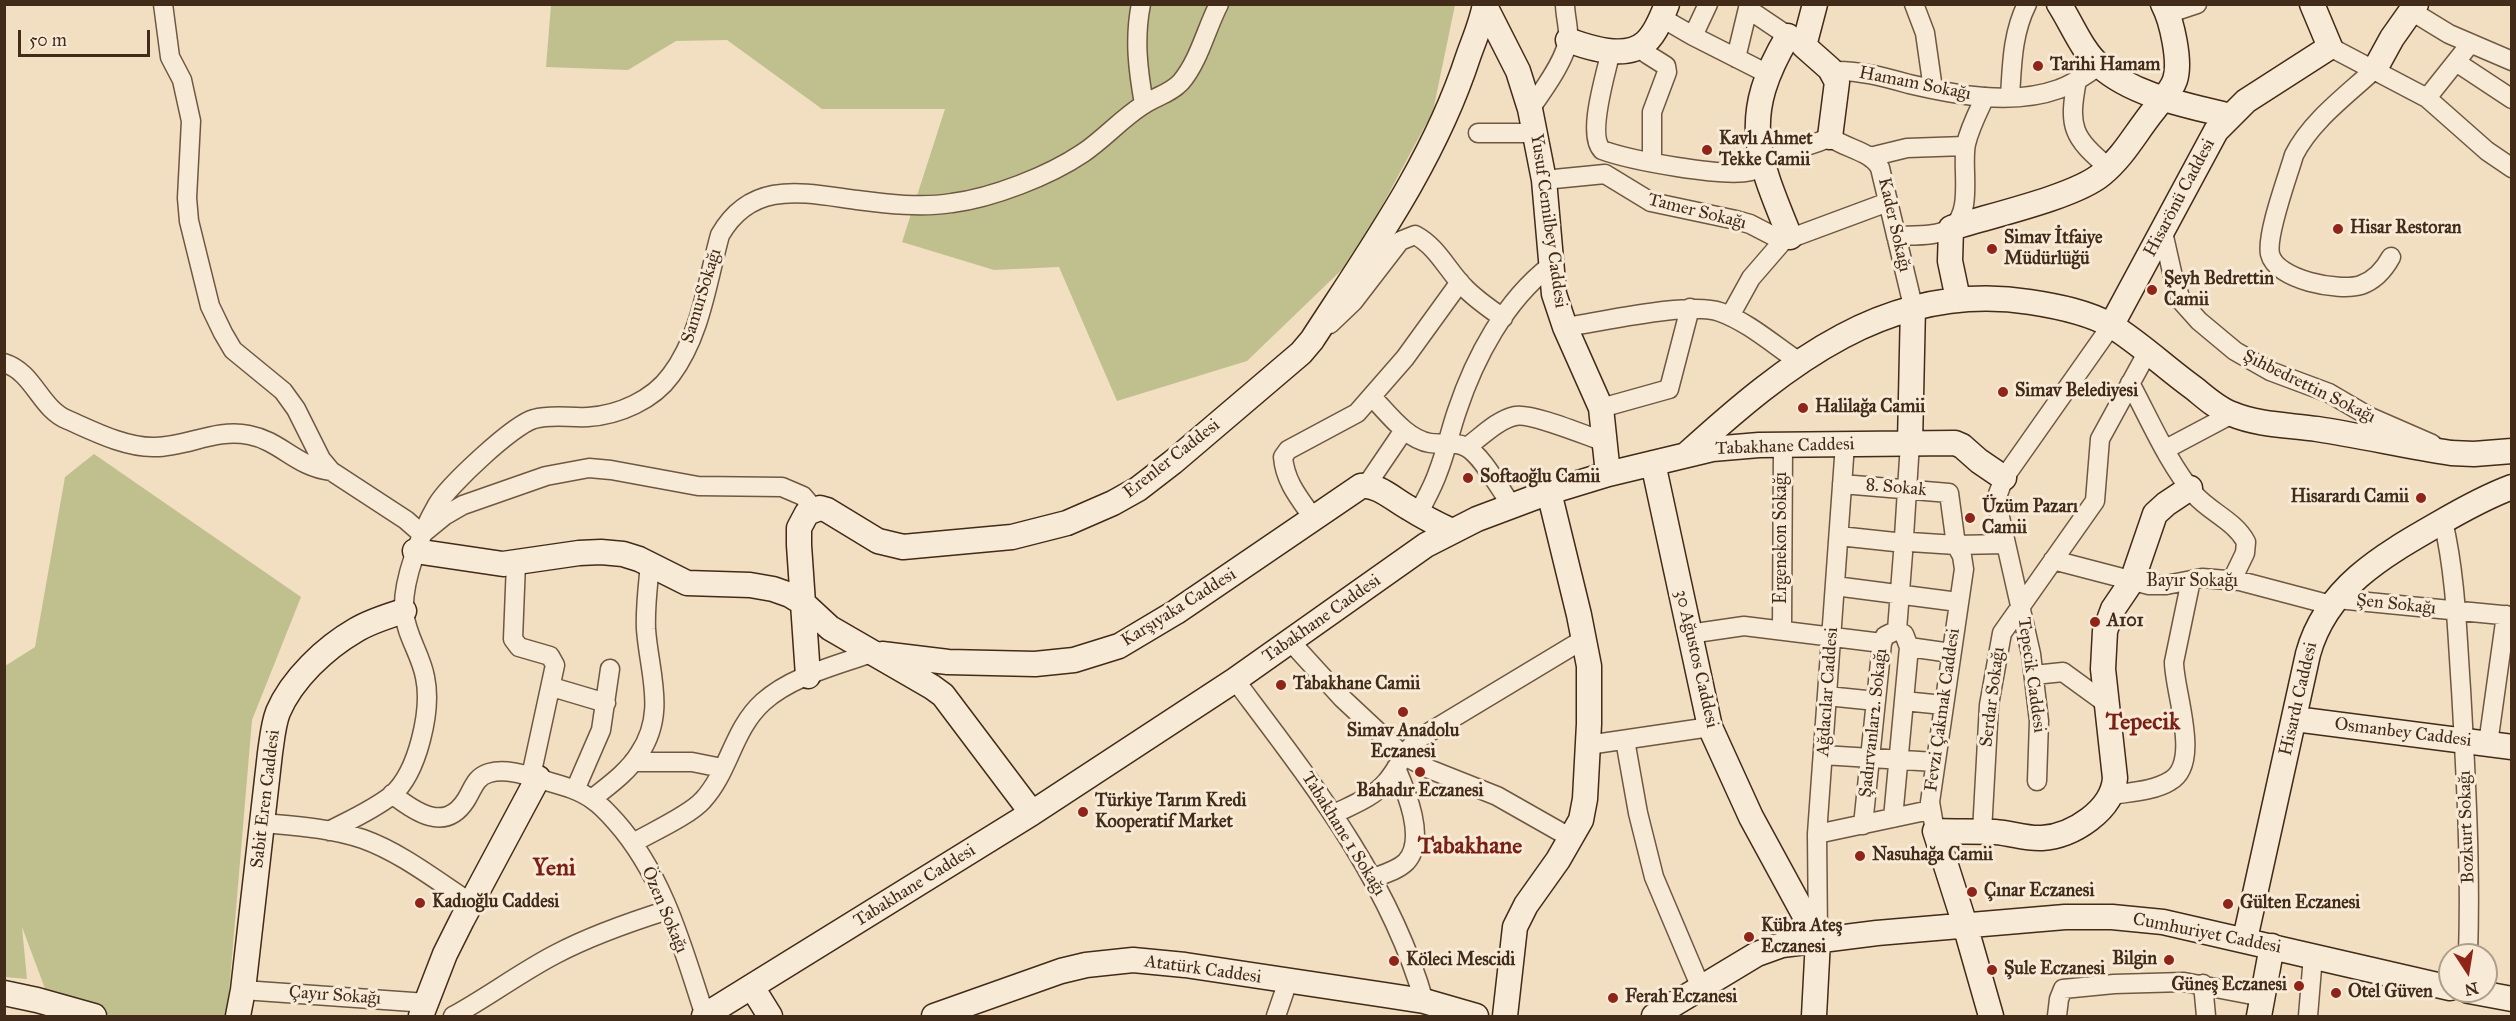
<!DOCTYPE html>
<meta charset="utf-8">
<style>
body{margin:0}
#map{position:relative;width:2516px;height:1021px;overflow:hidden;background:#f2dec0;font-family:"IM FELL Great Primer",serif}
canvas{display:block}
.frame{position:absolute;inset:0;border:6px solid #422b18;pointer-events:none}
.north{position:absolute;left:2438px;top:943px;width:60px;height:60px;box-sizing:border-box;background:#f7ead6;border:2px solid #af9e8a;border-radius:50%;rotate:168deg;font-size:16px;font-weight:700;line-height:24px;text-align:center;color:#422b18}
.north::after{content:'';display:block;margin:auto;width:21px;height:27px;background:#8f2418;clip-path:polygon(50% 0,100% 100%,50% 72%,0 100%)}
.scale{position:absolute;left:18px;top:30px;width:132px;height:27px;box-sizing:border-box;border:3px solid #422b18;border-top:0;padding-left:8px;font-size:18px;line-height:21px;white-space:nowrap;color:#422b18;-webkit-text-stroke:4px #f7ead6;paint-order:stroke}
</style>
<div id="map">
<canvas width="2516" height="1021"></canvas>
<div class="frame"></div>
<div class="north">N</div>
<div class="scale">50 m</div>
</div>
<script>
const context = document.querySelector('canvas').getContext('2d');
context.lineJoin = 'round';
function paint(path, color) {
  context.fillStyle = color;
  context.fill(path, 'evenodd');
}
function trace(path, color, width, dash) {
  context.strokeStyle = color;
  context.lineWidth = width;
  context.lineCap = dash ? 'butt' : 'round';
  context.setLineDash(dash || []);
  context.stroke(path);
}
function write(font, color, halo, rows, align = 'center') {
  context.font = font + ' "IM FELL Great Primer",serif';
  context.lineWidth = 6;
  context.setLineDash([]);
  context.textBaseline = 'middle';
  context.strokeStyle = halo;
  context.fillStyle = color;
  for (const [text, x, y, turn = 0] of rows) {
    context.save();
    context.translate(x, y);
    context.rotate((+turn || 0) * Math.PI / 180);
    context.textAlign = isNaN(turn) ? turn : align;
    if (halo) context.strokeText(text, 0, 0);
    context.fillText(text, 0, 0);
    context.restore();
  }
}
paint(new Path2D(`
 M551,5H1455L1433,111L1354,258L1247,361L1117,401L1059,267L994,270L902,242L945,109H822L727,40L676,41L628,70L546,67Z
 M94,454L301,597L252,720L227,1016H112L47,994L22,927L27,979L5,977V666L35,647L65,477Z`), '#c0c08e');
const street = new Path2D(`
 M163,4L170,57L182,80L191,121L187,198L189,221L210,306L223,333L233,350L283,391L296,409L321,459L331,471L406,520L422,534L444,516L463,505L546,476L589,468L611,470L698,486L782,487L803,496L814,509
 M1141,4C1134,39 1138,70 1144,104
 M1708,4L1693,36L1768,74
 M1914,4L1925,33L1933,89
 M1748,9L1797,42
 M2413,12L2449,34L2512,61
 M2167,14L2197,4
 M1662,18L1693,36
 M1640,46L1647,54L1666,66L1667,72L1652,112V162
 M2330,47L2427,98L2487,151L2512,168
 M1611,50C1607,71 1586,134 1602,150C1629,160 1724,178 1751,171C1763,168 1771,157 1783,153C1799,147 1815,145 1830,137C1846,149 1871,151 1880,168L1913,306
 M1736,58L1749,4
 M2456,62L2512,99
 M2375,69C2347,95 2311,121 2294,155C2288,176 2266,234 2270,254C2276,280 2339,292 2361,285C2375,280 2384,270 2391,257
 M1832,71C1859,70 1884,77 1909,84C1956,95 2012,106 2059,89C2074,84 2086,74 2099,66
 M2077,80C2068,127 2072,137 2109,168
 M2010,97C2012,65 2012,34 2027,4
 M2427,98L2470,44
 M1530,109C1542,92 1567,58 1568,38C1569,27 1565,16 1565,4
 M1478,133H1535
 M1870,157L1907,148L1965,146
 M1544,180L1605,174L1651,202L1736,220L1750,224L1783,241
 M2163,232L2174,281L2182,302L2199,321L2235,351L2270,371L2329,393L2370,417L2432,444
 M1896,236C1912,235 1937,237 1951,228C1974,213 1961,167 1966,144C1970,127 1978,112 1985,97
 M1730,316L1751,278L1783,241L1888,202
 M1330,324L1353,302L1400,241L1415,235C1438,247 1448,272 1466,289C1477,300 1490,309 1503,318
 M1565,327C1601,322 1691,301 1720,312C1748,322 1774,345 1798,361
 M4,363C34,372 40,409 68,420C93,431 126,448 155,447C187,447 216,428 249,435C281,441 296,467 331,471
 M2130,383C2150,420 2168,463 2195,495C2210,512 2235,521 2246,542L2245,553L2232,580
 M1372,397C1388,413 1406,439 1430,443C1442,445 1455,441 1466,447C1482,455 1501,491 1512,506
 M1601,408L1669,389L1690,308
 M1467,447C1481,437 1497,420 1515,416C1530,412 1587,436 1605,442
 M2166,449L2232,414
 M1842,484L1949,493L1956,545L1962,556L1964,569L1930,802L1935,831
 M1366,486L1404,430
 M1418,514C1425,500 1433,487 1438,472C1446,452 1450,431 1457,411C1475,357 1505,301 1550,266
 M1314,519C1300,499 1285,482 1283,457L1288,450L1357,413L1405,358L1460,282
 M2443,521C2456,576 2457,633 2461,689C2466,778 2471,866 2468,955
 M1839,536L1895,542
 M1904,537L1910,443
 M1910,542L1956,545L2006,544
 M2053,560L2149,585H2166L2202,578L2240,581L2331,605
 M516,563L513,639L519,647L550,656L555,665L531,776
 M1835,586L1958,602
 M2337,599L2512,616
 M1782,630L1783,445
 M1897,630L1903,553
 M1689,634L1744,626L1882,643
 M1290,641L1342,698L1403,755L1429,769L1497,796L1571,838
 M1909,647L1951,653
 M2034,675L2063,672L2107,704
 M1235,680C1310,780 1389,879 1424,1001
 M552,687L606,703
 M1827,696L1876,701
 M1904,701L1943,705
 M1625,740L1638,813L1654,877L1701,988
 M2488,744L2506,615
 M1588,745L1710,727
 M1823,755L1935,762
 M633,762H692L722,768
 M2037,781L2039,721L2031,654L1997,504L1998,494L2004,478L2111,326
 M575,790L601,730L610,669
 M392,794C415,812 445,833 466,800C473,789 475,777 489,773C506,768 526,775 543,780C560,785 578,789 593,800C602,806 609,814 616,822C664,876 683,949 705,1016
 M2112,795C2130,792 2154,791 2170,781C2202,763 2174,692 2174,662L2191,580
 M592,799C608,786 628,772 639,754C667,713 649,673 646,629C645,607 648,586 650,564
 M1334,814C1352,805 1374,797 1387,781C1399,767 1404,751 1418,739L1584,639
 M1893,818L1909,647L1904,634L1897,630
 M263,823C296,826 331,828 363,839C402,853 437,881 471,903
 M1863,825L1882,643L1885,636L1897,630
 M329,831C350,820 373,810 392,795C418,772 432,710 425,677C421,655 406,635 404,612C402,580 421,533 437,505C448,486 514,424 534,419C552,414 570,418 588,417C619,415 653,400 671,375C701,335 707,282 720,235C752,179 804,193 857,200C888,204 921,208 952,203C992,198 1049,176 1083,153C1104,139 1121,119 1143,105C1156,96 1170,94 1181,82C1199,61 1206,29 1219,4
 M1982,832L1989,705L2002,633L2095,501L2100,439L2147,353
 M1817,834L1930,810
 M633,843C652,832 690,815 703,800C729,772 733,729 763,702C792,676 835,666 871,653
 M1373,878C1384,874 1398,870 1406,862C1427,840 1406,791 1396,768
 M1818,937L1817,834L1845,444
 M2203,984L2206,1016
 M243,990L427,1003
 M453,1016C488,997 521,972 556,954C592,935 630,922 668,910
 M1276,1016L1288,981
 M2057,1016L2059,999L2063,989L2114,984L2184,982L2263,997
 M2308,1016L2313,956`);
const secondary = new Path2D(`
 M1815,4L1804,46L1830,69L1837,82L1830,137
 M2059,4C2072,24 2082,51 2100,66C2134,96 2187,105 2230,116
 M1485,6L1518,71L1530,109L1544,180L1554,294L1565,327L1601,408L1608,474
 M1788,36C1739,118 1757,156 1790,237
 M1568,40C1589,48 1627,60 1646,42C1656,33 1662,17 1667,4
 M2375,69L2392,38L2416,4
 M1958,299L1950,261L1951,228C1989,216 2075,197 2102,174C2124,156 2136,132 2154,110C2161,100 2171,92 2175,80C2181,62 2172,21 2163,4
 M2111,326L2216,131L2246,101L2330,47L2312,4
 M1910,443L1913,306
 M1687,454C1785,365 1889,280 2030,302C2056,306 2088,312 2112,326C2141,344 2167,369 2195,389C2206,398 2218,409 2232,414C2258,425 2289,425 2317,429C2362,436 2406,446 2451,453L2474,454L2512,451
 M1653,463L1710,727L1751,817L1818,940
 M415,551L503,564L579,553L601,552L623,554L639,559L687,583L750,585L773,589L790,595L803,603L830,628L932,687L943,695L1032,813
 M882,654L948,662L1035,664L1074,660L1119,646L1176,612L1361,486C1378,484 1394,500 1409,508C1423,517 1437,524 1452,531
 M808,676L799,545V528L807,513L820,508L827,510L878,541L903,547L1012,537L1067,523L1113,503L1138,489L1173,462L1301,353L1312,340C1371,249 1434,161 1468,57C1474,40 1482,22 1485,4
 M2295,719L2512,747
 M2245,939L2308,654C2326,588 2382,556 2438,524C2462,510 2485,497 2512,487
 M752,987L770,1016
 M2469,991L2512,999
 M4,993L37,1000L94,1016
 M238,1016L243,990L270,753C272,740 273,725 278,712C292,679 325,648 356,630C371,621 388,616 404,611
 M421,1016L445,954L462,920L538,778
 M704,1016L1032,813L1235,680L1426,545L1477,519L1549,492L1608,474L1712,449L1759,445L1955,443L1962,446L1979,461L2004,478
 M934,1016L1061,971L1086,965L1133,960L1185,965L1385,995L1424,1001L1476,1016
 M1505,1016L1515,927L1526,905L1558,860L1581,820L1585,799L1589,724V666L1579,615L1549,492
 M1654,1016L1757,954L1782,945L1877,933L2065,917H2112L2163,922L2450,988
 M1814,1016L1818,940
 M1991,1016L1965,925L1935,831C1955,832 1975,831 1995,832C2011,833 2026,839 2042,838C2073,836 2113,810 2115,778L2103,669L2105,631L2113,609L2132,581L2155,514L2166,504L2190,488
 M2259,1016L2272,946`);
trace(street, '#6e5842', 21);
trace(secondary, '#422b18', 27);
trace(street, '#f7ead6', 18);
trace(secondary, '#f7ead6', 24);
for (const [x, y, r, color] of [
 [2038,66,6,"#8f2418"],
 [1707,150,6,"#8f2418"],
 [2338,229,6,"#8f2418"],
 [1992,249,6,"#8f2418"],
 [2152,290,6,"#8f2418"],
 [2003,392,6,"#8f2418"],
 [1803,408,6,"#8f2418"],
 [1468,478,6,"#8f2418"],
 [2421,498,6,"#8f2418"],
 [1970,518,6,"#8f2418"],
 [2095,622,6,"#8f2418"],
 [1281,685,6,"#8f2418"],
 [1403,712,6,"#8f2418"],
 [1420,772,6,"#8f2418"],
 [1083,812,6,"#8f2418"],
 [1860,856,6,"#8f2418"],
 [1972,892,6,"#8f2418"],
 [420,903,6,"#8f2418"],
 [2228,904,6,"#8f2418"],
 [1749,937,6,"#8f2418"],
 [2169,960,6,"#8f2418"],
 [1394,961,6,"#8f2418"],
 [1992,970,6,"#8f2418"],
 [2299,986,6,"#8f2418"],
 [2336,993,6,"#8f2418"],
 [1613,998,6,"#8f2418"]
]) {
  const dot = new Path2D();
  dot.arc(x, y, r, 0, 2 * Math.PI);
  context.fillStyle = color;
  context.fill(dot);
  trace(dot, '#f7ead6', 2);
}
write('bold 18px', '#422b18', '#f7ead6', [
 ["Tarihi Hamam",2050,66],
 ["Kavlı Ahmet",1719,140],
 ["Tekke Camii",1719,161],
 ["Hisar Restoran",2350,229],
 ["Simav İtfaiye",2004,239],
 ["Müdürlüğü",2004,260],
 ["Şeyh Bedrettin",2164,280],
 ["Camii",2164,301],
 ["Simav Belediyesi",2015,392],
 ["Halilağa Camii",1815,408],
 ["Softaoğlu Camii",1480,478],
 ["Hisarardı Camii",2409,498,"right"],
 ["Üzüm Pazarı",1982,508],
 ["Camii",1982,529],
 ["A101",2107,622],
 ["Tabakhane Camii",1293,685],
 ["Simav Anadolu",1403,732,"center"],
 ["Eczanesi",1403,753,"center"],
 ["Bahadır Eczanesi",1420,792,"center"],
 ["Türkiye Tarım Kredi",1095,802],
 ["Kooperatif Market",1095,823],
 ["Nasuhağa Camii",1872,856],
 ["Çınar Eczanesi",1984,892],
 ["Kadıoğlu Caddesi",432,903],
 ["Gülten Eczanesi",2240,904],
 ["Kübra Ateş",1761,927],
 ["Eczanesi",1761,948],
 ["Bilgin",2157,960,"right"],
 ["Köleci Mescidi",1406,961],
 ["Şule Eczanesi",2004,970],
 ["Güneş Eczanesi",2287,986,"right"],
 ["Otel Güven",2348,993],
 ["Ferah Eczanesi",1625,998]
], 'left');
write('18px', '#422b18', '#f7ead6', [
 ["Hamam Sokağı",1915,84,11],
 ["Hisarönü Caddesi",2180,198,-62],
 ["Tamer Sokağı",1697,212,14],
 ["Yusuf Cemilbey Caddesi",1548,221,82],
 ["Kader Sokağı",1894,225,77],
 ["SamurSokağı",702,296,-73],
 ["Şıhbedrettin Sokağı",2309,387,26],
 ["Tabakhane Caddesi",1785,447,-2],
 ["Erenler Caddesi",1172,459,-38],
 ["8. Sokak",1896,488,5],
 ["Ergenekon Sokağı",1782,538,-90],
 ["Bayır Sokağı",2192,582],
 ["Şen Sokağı",2396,605,6],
 ["Karşıyaka Caddesi",1179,608,-32],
 ["Tabakhane Caddesi",1322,619,-35],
 ["30 Ağustos Caddesi",1696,659,77],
 ["Tepecik Caddesi",2031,675,82],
 ["Ağdacılar Caddesi",1828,692,-86],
 ["Serdar Sokağı",1993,697,-83],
 ["Hisardı Caddesi",2299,699,-77],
 ["Fevzi Çakmak Caddesi",1943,710,-82],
 ["Şadırvanlar2. Sokağı",1874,723,-84],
 ["Osmanbey Caddesi",2403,733,7],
 ["Sabit Eren Caddesi",266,799,-83],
 ["Bozkurt Sokağı",2467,827,-92],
 ["Tabakhane 1 Sokağı",1343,834,58],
 ["Tabakhane Caddesi",915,886,-32],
 ["Özen Sokağı",664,910,67],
 ["Cumhuriyet Caddesi",2207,934,11],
 ["Atatürk Caddesi",1203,970,8],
 ["Çayır Sokağı",335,996,4]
]);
write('bold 24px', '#7a1f14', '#f7ead6', [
 ["Tepecik",2143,723],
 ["Tabakhane",1470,847],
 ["Yeni",554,869]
]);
</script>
